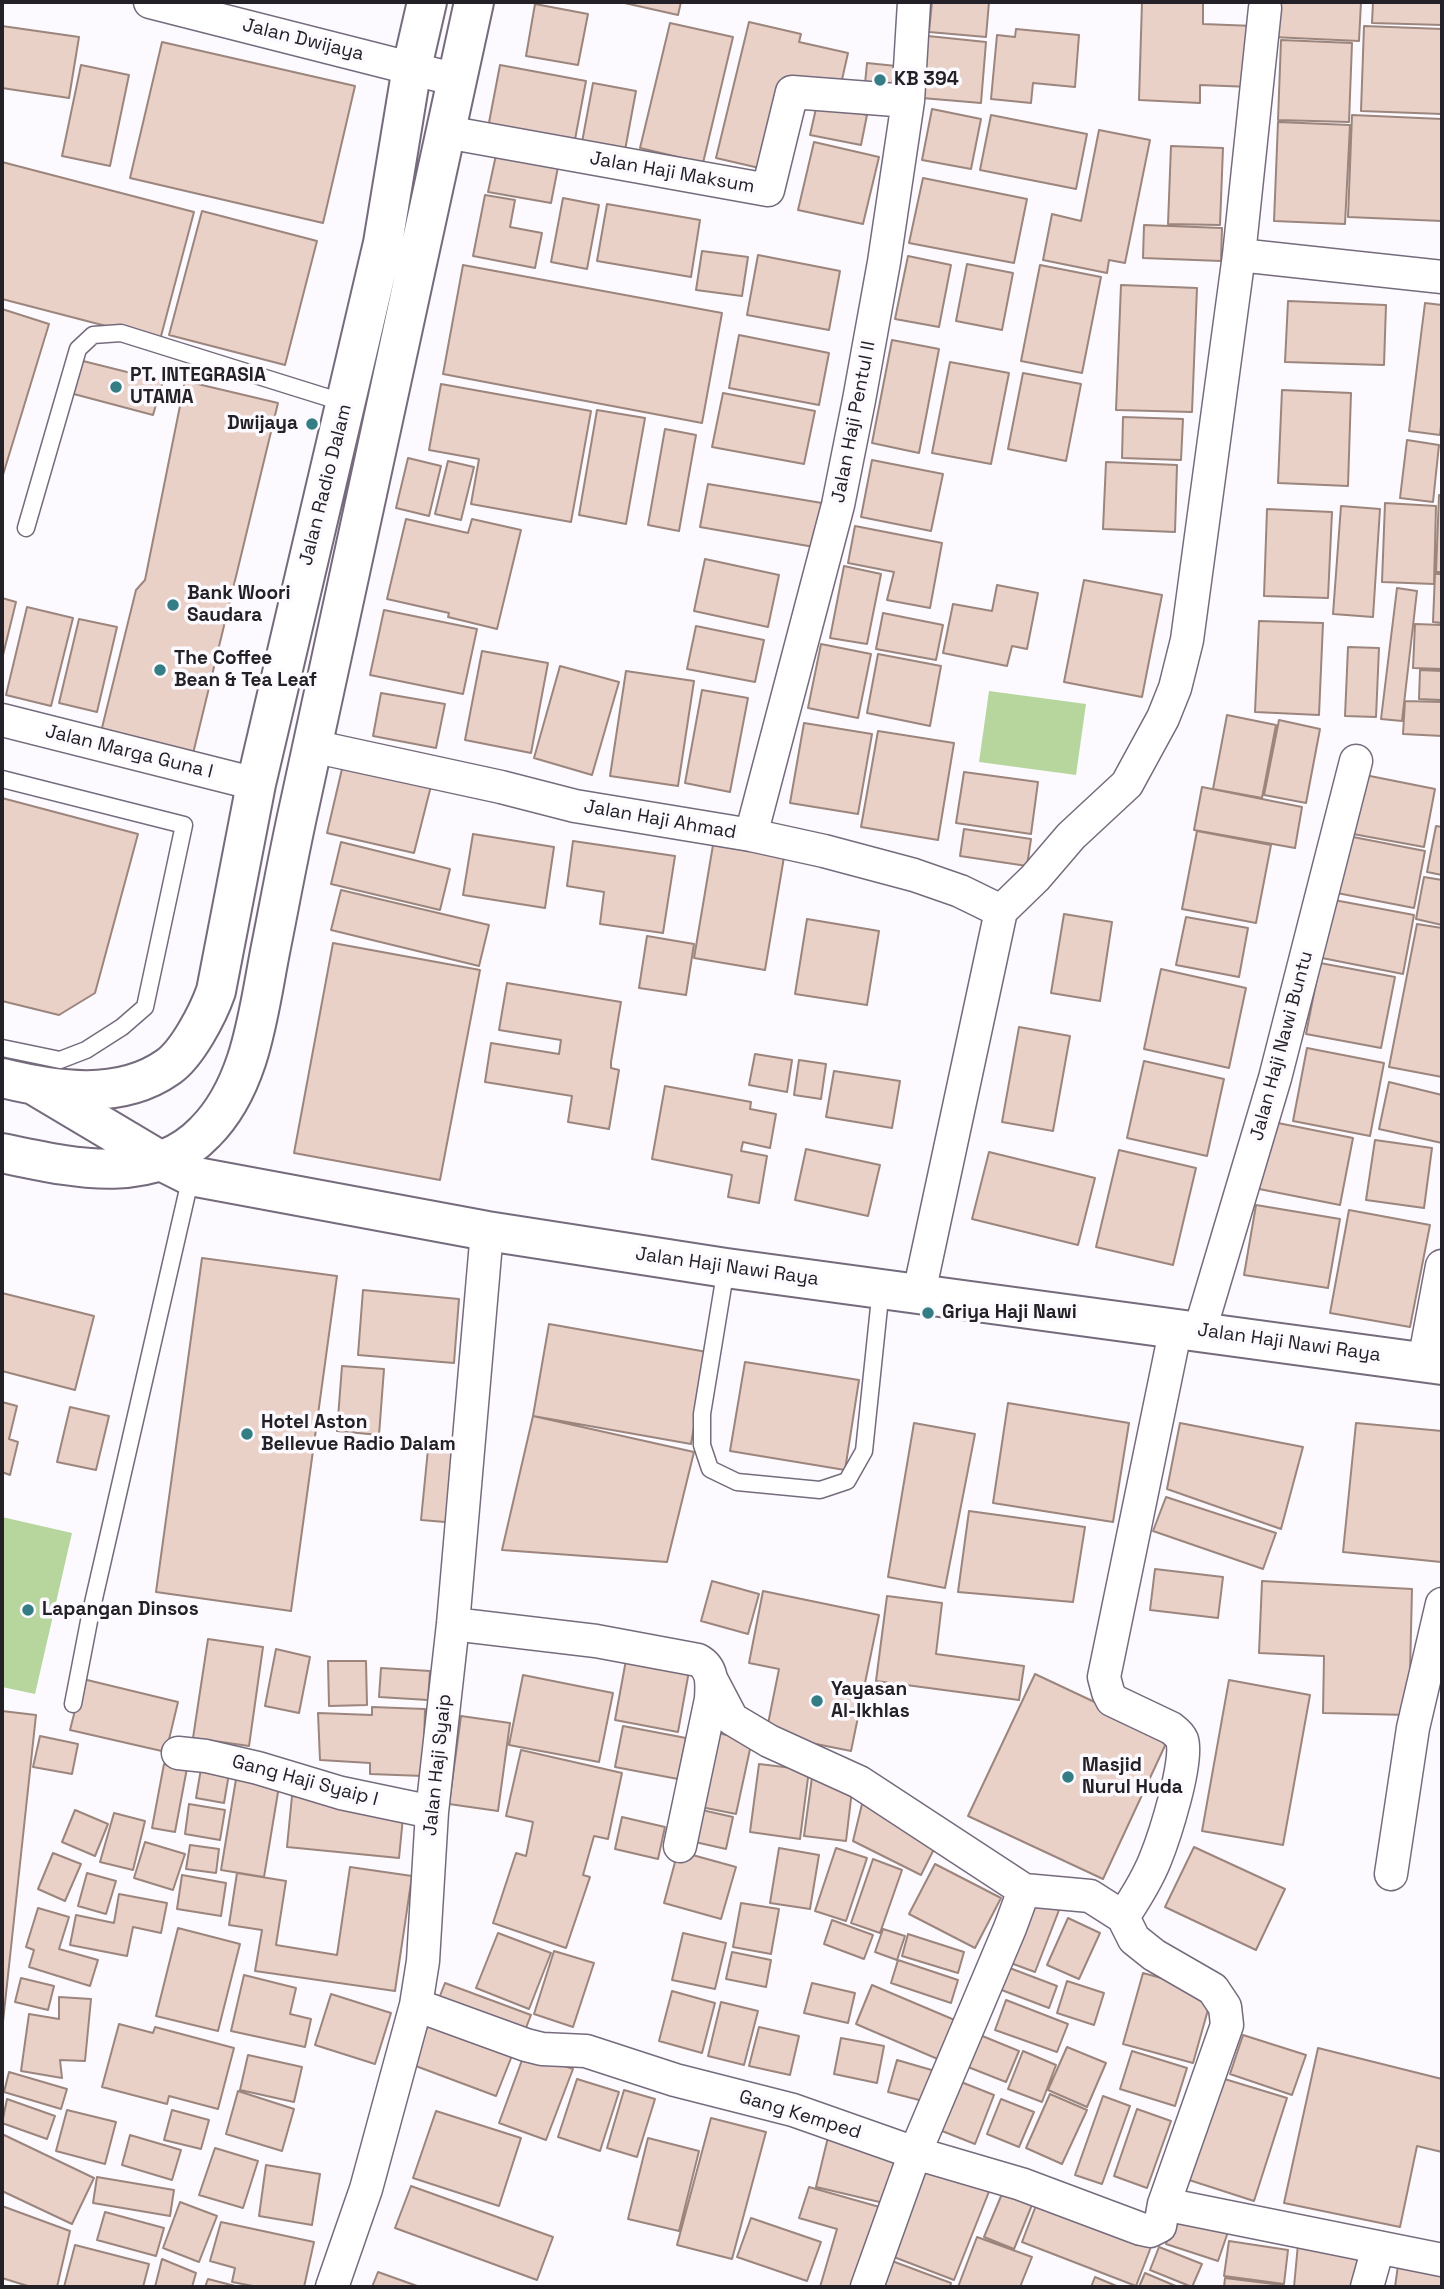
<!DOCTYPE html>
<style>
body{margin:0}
#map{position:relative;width:1444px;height:2289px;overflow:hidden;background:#fcfafe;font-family:"Space Grotesk",sans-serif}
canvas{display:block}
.frame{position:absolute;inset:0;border:4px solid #242027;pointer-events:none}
</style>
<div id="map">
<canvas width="1444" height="2289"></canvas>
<div class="frame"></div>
</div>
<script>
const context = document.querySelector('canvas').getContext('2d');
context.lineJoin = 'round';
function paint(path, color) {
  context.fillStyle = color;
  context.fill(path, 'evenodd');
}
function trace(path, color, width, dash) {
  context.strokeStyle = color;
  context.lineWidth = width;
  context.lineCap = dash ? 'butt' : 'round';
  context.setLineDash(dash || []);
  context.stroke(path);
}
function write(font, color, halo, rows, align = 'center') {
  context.font = font + ' "Space Grotesk",sans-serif';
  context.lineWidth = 7;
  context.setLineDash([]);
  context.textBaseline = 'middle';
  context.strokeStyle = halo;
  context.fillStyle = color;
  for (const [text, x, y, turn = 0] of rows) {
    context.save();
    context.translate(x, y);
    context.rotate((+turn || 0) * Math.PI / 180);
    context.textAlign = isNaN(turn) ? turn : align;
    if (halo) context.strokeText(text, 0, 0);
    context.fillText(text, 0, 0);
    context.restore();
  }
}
paint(new Path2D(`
 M989,691L1086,704L1076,775L979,762Z
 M2,1517L72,1533L35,1694L2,1687Z`), '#b7d69e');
const building = new Path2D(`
 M620,2H681L678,15Z
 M932,2H989L986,37L929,32Z
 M1142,2L1203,3V24L1254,26L1251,87L1200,85V103L1139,100Z
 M1274,2H1361L1359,41L1272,37Z
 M1373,2H1442V25L1372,23Z
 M535,4L588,14L578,65L526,56Z
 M749,22L801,34L799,42L848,53L839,93L789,81L768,170L716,158Z
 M670,23L733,37L703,163L640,148Z
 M2,26L79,37L69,98L2,88Z
 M1364,26L1442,29V114L1361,111Z
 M1016,29L1079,35L1075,87L1033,83L1031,103L991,99L997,35L1015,37Z
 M928,36L986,42L981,103L922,98Z
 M1281,40L1352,43L1349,122L1278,120Z
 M162,42L355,86L323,223L130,178Z
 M867,63L896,66L894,97L864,94Z
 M81,65L129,75L110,166L62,156Z
 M500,65L586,81L573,150L487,133Z
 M593,83L636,91L623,161L580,153Z
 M817,104L867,115L861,145L810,135Z
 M932,109L981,119L971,169L922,160Z
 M991,115L1087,134L1076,189L980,170Z
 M1352,115L1442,119V221L1348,217Z
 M1278,122L1350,125L1345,224L1274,221Z
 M1099,130L1150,140L1125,263L1109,260L1107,273L1043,260L1052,214L1081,221Z
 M814,142L879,157L863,224L798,210Z
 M1171,146L1223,148L1220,225L1168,224Z
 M496,155L558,167L551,203L488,192Z
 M2,162L194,212L160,340L2,299Z
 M923,178L1027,199L1014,263L909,243Z
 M485,195L515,200L510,227L542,233L535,268L473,256Z
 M563,198L599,205L587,269L551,262Z
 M607,204L700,220L691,277L597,261Z
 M202,211L317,241L285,365L169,335Z
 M1144,225L1222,228L1221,261L1143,258Z
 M702,251L748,257L742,296L696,290Z
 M758,255L840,271L829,330L747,315Z
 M908,256L951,265L939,327L895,319Z
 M967,264L1013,273L1002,330L956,321Z
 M463,265L722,313L702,423L443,374Z
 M1040,265L1101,277L1082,373L1021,361Z
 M1121,285L1197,288L1192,412L1116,410Z
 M1288,301L1386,305L1384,365L1285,362Z
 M1425,303L1442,305V415L1440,435L1409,431Z
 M2,309L49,324L2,478Z
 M739,335L829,353L819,405L729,388Z
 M892,340L939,349L919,453L872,443Z
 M79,360L163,381L153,415L70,393Z
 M950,362L1009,373L991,464L932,453Z
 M1023,373L1081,384L1066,461L1008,449Z
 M185,381L278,403L191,762L99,740L136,590L145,580Z
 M441,384L591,411L571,522L471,504L479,459L429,450Z
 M1282,390L1351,393L1348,486L1278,483Z
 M723,393L815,411L804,464L712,447Z
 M597,410L645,418L626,524L579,515Z
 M1123,417L1183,419L1181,460L1122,458Z
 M665,429L696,435L679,531L648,525Z
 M1407,440L1439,445L1433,502L1400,498Z
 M408,458L441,466L429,516L396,508Z
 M872,460L943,474L931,531L861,517Z
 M448,461L474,467L461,520L435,514Z
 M1106,462L1177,465L1175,532L1103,529Z
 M708,484L822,503L814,547L700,527Z
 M1439,495H1442V572H1436Z
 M1385,503L1436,506L1434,584L1382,582Z
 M1341,506L1380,509L1373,617L1333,614Z
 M1267,509L1332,512L1328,598L1264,596Z
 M406,519L468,533L472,519L521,530L497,629L448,617L449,613L387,599Z
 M855,526L942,543L930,608L887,600L894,572L848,563Z
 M705,559L779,575L768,627L694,611Z
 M844,566L881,574L867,644L830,638Z
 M1435,574H1442V623L1433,622Z
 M1084,580L1162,595L1142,697L1064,682Z
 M997,585L1038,593L1027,649L1012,646L1007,666L943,653L953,604L992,611Z
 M1397,588L1417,591L1402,721L1381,719Z
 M2,598L16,602L2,659Z
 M27,607L73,618L51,706L6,695Z
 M384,610L477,629L463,694L370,675Z
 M883,613L943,625L936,660L876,649Z
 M79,619L117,627L97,712L59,703Z
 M1259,621L1323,623L1319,715L1255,712Z
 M1415,624L1442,625V669L1413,668Z
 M696,626L764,640L755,682L687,669Z
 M821,644L871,654L858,718L808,708Z
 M1348,647L1379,648L1376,717L1345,716Z
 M482,651L548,663L531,753L465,740Z
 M878,654L941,666L930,726L867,713Z
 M560,666L619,682L592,775L534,758Z
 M1420,670L1442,671V700L1419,699Z
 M626,671L694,681L678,786L610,776Z
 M702,690L748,698L730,792L685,783Z
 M381,693L445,704L436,748L373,736Z
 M1405,701L1442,702V736L1403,734Z
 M1227,715L1276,725L1262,798L1213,789Z
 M1279,720L1320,729L1306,803L1264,795Z
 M804,723L872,734L858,814L790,803Z
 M878,731L954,743L938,840L861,827Z
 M345,756L433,778L414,853L327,833Z
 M964,772L1038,782L1031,834L956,823Z
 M1365,775L1435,789L1424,847L1353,834Z
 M1202,787L1302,807L1295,848L1194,830Z
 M2,798L138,834L95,993L59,1015L2,1001Z
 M1436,826L1442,827V875L1427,872Z
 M964,829L1031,839L1027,866L960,856Z
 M1197,831L1271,845L1256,923L1182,909Z
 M473,834L554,847L545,908L463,895Z
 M1348,836L1425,851L1414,908L1337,893Z
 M573,841L675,856L663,933L600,924L604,892L567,886Z
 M341,842L450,869L440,910L331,884Z
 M713,845L784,857L765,970L694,958Z
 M1424,877L1442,880V925L1416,919Z
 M341,890L489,925L479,966L331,930Z
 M1334,900L1414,915L1403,974L1322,958Z
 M1064,914L1112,922L1100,1001L1051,993Z
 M1186,917L1248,928L1239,977L1176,965Z
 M807,919L879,931L867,1005L795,994Z
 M1417,924L1442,928V1077L1389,1067Z
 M647,936L694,944L686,995L639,988Z
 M333,943L480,970L440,1180L294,1153Z
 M1320,963L1395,977L1381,1048L1306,1034Z
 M1161,969L1246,988L1229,1068L1144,1049Z
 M507,983L621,1002L611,1062V1068L619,1070L609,1129L568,1122L572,1096L485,1082L491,1043L559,1054L561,1040L499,1030Z
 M1019,1027L1070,1036L1053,1131L1002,1122Z
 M1307,1048L1384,1063L1370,1136L1293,1121Z
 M755,1054L792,1060L787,1092L749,1085Z
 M799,1060L826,1064L821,1099L794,1095Z
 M1144,1061L1224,1079L1207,1156L1127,1138Z
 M834,1071L900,1081L892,1128L826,1117Z
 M1389,1082L1442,1095V1143L1379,1129Z
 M665,1086L751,1102L750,1109L776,1114L770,1148L743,1142L741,1151L767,1156L759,1203L728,1197L732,1175L652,1159Z
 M1263,1120L1353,1138L1340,1205L1249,1187Z
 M1375,1140L1432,1148L1424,1208L1366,1200Z
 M806,1149L880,1165L868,1216L795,1200Z
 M1119,1150L1196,1168L1173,1265L1096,1247Z
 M989,1152L1095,1178L1078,1245L972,1219Z
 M1256,1205L1340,1219L1328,1288L1244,1275Z
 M1349,1210L1430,1225L1410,1327L1330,1313Z
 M202,1258L337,1276L291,1611L156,1592Z
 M363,1290L459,1299L454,1363L358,1355Z
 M2,1293L94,1316L75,1390L2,1371Z
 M549,1324L707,1352L691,1444L533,1416Z
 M745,1362L859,1380L845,1470L730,1451Z
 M342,1366L384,1369L379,1435L337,1431Z
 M2,1402L17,1406L9,1439L18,1442L10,1475L2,1472Z
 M1008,1403L1129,1423L1113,1522L993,1503Z
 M70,1407L109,1416L96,1470L57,1462Z
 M533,1416L694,1452L667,1562L502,1550Z
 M914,1423L975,1434L945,1588L888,1577Z
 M1180,1423L1303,1447L1281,1529L1167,1489Z
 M1356,1423L1442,1431L1441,1562L1343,1552Z
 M428,1449L464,1453L457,1523L421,1520Z
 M1166,1497L1276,1533L1263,1569L1153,1531Z
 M969,1511L1085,1527L1073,1602L958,1592Z
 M1155,1569L1223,1577L1218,1618L1150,1610Z
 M712,1581L759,1594L748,1634L701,1621Z
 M1262,1581L1412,1589L1409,1715L1323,1713L1324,1656L1259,1653Z
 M763,1591L879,1615L851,1751L766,1734L779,1669L749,1663Z
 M887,1596L942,1603L936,1654L1024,1666L1019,1700L876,1681Z
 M208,1639L263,1647L249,1746L193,1738Z
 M276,1649L310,1657L299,1713L265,1706Z
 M626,1660L689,1671L678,1732L615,1720Z
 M328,1661H366L367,1705L329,1706Z
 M381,1668L430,1671L428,1700L379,1697Z
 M1035,1674L1169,1737L1103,1879L968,1816Z
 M523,1675L613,1693L599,1762L509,1745Z
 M83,1679L178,1702L166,1752L70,1730Z
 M1229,1680L1310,1695L1283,1845L1202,1831Z
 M372,1707L425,1709L423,1776L370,1774V1763L320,1760L318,1713L372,1715Z
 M2,1711L36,1715L2,2031Z
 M461,1716L510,1723L498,1811L449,1804Z
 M623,1726L686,1738L678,1779L615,1767Z
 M712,1732L752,1740L736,1814L696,1806Z
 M40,1736L78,1744L72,1774L33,1767Z
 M521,1750L622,1773L608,1839L594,1836L583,1875L590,1877L566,1948L493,1923L516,1853L526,1856L533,1822L506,1816Z
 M203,1757L231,1762L224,1803L196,1798Z
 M164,1764L187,1768L175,1832L152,1828Z
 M759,1764L809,1770L800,1839L750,1832Z
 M238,1767L281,1774L264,1877L221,1870Z
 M812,1777L853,1782L846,1841L804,1836Z
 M292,1796L404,1807L399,1858L287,1847Z
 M863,1800L936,1845L921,1875L853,1841Z
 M189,1804L225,1810L220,1840L185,1834Z
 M693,1808L733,1817L726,1849L686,1840Z
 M75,1810L108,1824L95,1856L62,1842Z
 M114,1813L145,1821L133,1870L100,1862Z
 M622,1817L665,1827L658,1859L615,1849Z
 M145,1842L185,1854L173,1890L134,1878Z
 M190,1845L219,1849L216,1873L186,1869Z
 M1194,1847L1285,1889L1256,1950L1165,1907Z
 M779,1848L819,1855L810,1909L770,1903Z
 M836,1848L867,1858L846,1921L815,1911Z
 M678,1851L736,1867L721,1919L664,1903Z
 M53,1853L81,1864L65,1901L38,1889Z
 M873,1859L902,1870L880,1933L851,1923Z
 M935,1864L1001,1898L975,1948L909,1914Z
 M350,1867L412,1876L395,1991L255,1971L262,1930L229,1925L237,1873L286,1881L276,1945L337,1955Z
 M87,1873L116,1881L106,1914L78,1906Z
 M182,1875L226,1883L221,1916L177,1909Z
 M119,1894L167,1903L161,1933L133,1927L127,1956L70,1945L76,1915L114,1923Z
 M1033,1896L1061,1905L1035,1972L1008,1962Z
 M741,1903L779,1909L771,1954L733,1947Z
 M38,1908L69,1917L59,1949L98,1960L90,1986L29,1967L34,1950L26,1947Z
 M1068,1918L1100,1933L1079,1979L1047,1965Z
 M832,1920L873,1935L864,1959L824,1944Z
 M178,1928L240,1944L218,2031L156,2016Z
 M883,1929L905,1936L897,1960L875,1952Z
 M498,1933L551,1953L529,2009L476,1988Z
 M683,1933L726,1943L715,1989L672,1980Z
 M908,1934L964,1952L958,1973L902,1956Z
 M554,1951L594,1963L573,2027L534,2014Z
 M732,1952L771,1960L766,1987L726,1979Z
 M898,1960L958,1980L951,2003L891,1983Z
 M1007,1967L1057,1986L1049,2008L999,1989Z
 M1143,1973L1213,1992L1193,2063L1123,2044Z
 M244,1975L296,1988L290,2014L311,2019L305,2047L231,2031Z
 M21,1978L54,1986L48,2010L15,2002Z
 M1067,1981L1104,1993L1094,2025L1057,2013Z
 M445,1983L531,2015L522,2038L436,2006Z
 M812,1983L855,1993L848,2023L804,2013Z
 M872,1985L957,2021L940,2060L856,2024Z
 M672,1991L715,2003L702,2053L659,2041Z
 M331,1994L391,2013L375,2064L315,2045Z
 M59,1997L91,1999L85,2061L60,2060L62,2078L21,2071L29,2014L59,2019Z
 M1006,2000L1068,2024L1057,2052L995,2030Z
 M721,2002L758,2011L744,2065L708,2056Z
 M431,2017L515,2048L496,2096L413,2065Z
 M119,2024L153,2033L155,2027L234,2048L218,2109L169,2096L167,2104L102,2087Z
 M759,2027L799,2036L790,2075L749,2066Z
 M975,2033L1019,2051L1006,2082L963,2065Z
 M1243,2035L1306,2055L1292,2095L1230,2074Z
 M841,2038L884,2046L877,2083L834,2074Z
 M1067,2047L1106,2063L1087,2107L1048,2090Z
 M1318,2048L1442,2079V2152L1417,2146L1400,2227L1284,2203Z
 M1023,2051L1056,2065L1042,2102L1008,2089Z
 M1132,2051L1187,2068L1175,2106L1120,2089Z
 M525,2052L573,2069L546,2140L499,2123Z
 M248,2055L302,2067L294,2102L240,2090Z
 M897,2060L935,2071L927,2102L888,2092Z
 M9,2072L67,2089L61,2109L4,2092Z
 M1218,2077L1287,2098L1254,2201L1186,2179Z
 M577,2079L619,2092L600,2151L558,2137Z
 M956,2080L994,2095L975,2144L937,2129Z
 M624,2090L655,2099L637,2157L607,2148Z
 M238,2091L294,2109L282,2151L226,2134Z
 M1050,2094L1087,2110L1062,2164L1026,2148Z
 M1103,2096L1130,2106L1102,2184L1075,2175Z
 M7,2099L55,2116L47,2139L2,2123Z
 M1001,2099L1034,2112L1019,2147L987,2134Z
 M1137,2109L1171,2121L1147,2188L1114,2176Z
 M67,2110L116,2122L105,2164L56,2151Z
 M172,2110L209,2120L201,2149L164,2140Z
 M436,2111L521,2138L499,2206L413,2178Z
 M711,2118L766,2132L732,2259L677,2245Z
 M829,2133L902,2150L888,2204L816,2187Z
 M2,2134L94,2178L72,2224L2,2191Z
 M130,2135L181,2150L172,2180L122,2165Z
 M648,2138L699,2151L679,2231L628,2219Z
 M215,2148L258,2161L243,2208L199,2195Z
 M924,2157L992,2184L954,2280L886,2254Z
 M266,2165L320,2174L312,2225L259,2216Z
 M97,2177L174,2190L170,2216L93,2203Z
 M411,2186L553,2237L537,2280L395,2228Z
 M809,2187L883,2208L858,2287H820L837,2229L799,2218Z
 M1004,2189L1034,2200L1014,2249L984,2237Z
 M1040,2195L1154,2239L1136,2286L1022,2242Z
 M180,2202L217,2216L199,2262L163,2248Z
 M2,2206L70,2231L57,2287H31L2,2278Z
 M105,2212L164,2228L156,2256L97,2240Z
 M1176,2212L1229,2229L1218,2261L1166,2244Z
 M751,2218L821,2242L807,2281L737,2257Z
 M221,2222L314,2242L304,2287H258L232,2282L235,2268L210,2261Z
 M977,2237L1032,2257L1020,2287H958Z
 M1229,2241L1288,2250L1284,2284L1224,2276Z
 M1298,2244L1362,2249L1359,2287H1294Z
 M75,2245L149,2264L143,2287H64Z
 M1159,2247L1202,2264L1192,2287L1150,2270Z
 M1399,2258L1442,2263V2287H1395Z
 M162,2259L196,2273L192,2287H155Z
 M892,2261L951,2283L950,2287H883Z
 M378,2272L420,2287H372Z
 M1145,2273L1178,2287H1139Z
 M1095,2277L1119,2287H1091Z
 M1225,2278L1282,2285L1281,2287H1224Z
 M208,2279L239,2287H205Z`);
paint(building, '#e9d1c8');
trace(building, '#9b857d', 2);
const lane = new Path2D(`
 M26,528L78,349L93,335L121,333L345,403
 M2,779L184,825L145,1007L122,1027L86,1050L60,1060L2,1048
 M726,1268L702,1414V1445L710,1469L737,1482L820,1490L847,1481L864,1451L881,1288
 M73,1704L90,1616L191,1176`);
const street = new Path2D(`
 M150,2L457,80
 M446,132L768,190L792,92L908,101
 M1239,255L1442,277
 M2,720L256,784
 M312,746L501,787L575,806L751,835L824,851L914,875L960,891L1001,911
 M751,835L838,505L859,400L884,262L908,101L914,2
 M919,1293L1001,911L1035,878L1071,836L1127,784L1163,718L1175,688L1187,640L1239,255L1265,8
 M1200,1330L1275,1078L1356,761
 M1424,1362L1442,1266
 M453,1624L596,1641L698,1660C713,1668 712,1683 711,1699L680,1846
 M711,1679L732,1719L769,1741L859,1782L1024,1890
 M178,1753L206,1756L258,1768L341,1793L432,1812
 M1391,1874L1413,1728L1442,1604
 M1123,1917C1135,1899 1147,1880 1155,1860C1164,1838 1189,1761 1182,1740C1180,1735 1175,1731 1171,1728L1112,1700L1108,1692L1104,1677L1176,1327
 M416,2005L526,2045L542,2049L586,2051L675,2080L793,2110L915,2153L1021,2184L1141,2229L1150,2231L1160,2226L1164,2204
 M332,2287L366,2189L416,2005L423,1961L432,1812L453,1624L487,1231
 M867,2287L915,2153L1010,1928L1024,1890L1090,1896L1123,1917L1134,1939L1154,1955L1213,1989L1225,2007L1227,2025L1164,2204L1442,2260
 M1367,2287L1378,2248`);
const secondary = new Path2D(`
 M2,1078C55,1091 120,1101 168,1067C187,1054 208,1014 216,991L256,784L383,243L412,67L427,2
 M37,1087L163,1162L191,1176L487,1231L726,1268L1442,1365
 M2,1153C69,1167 152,1188 205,1132C251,1086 258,1014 270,952C280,902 289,852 300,803C357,535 416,269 474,2`);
trace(lane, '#756b7d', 19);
trace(street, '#756b7d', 35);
trace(secondary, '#756b7d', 42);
trace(lane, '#fff', 16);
trace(street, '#fff', 32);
trace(secondary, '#fff', 38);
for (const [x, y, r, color] of [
 [880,80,7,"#357d85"],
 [116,387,7,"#357d85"],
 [312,424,7,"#357d85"],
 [173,605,7,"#357d85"],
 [160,670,7,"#357d85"],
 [928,1313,7,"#357d85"],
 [247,1434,7,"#357d85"],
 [28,1610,7,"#357d85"],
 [817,1701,7,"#357d85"],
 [1068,1777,7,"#357d85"]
]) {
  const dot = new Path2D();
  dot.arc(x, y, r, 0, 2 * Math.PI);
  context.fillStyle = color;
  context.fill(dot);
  trace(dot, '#fcfafe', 2.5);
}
write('19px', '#242027', '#fcfafe', [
 ["Jalan Dwijaya",303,40,14],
 ["Jalan Haji Maksum",672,173,10],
 ["Jalan Haji Pentul II",854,422,-79],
 ["Jalan Radio Dalam",326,485,-76],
 ["Jalan Marga Guna I",129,752,14],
 ["Jalan Haji Ahmad",660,820,10],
 ["Jalan Haji Nawi Buntu",1282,1046,-75],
 ["Jalan Haji Nawi Raya",727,1267,8],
 ["Jalan Haji Nawi Raya",1289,1343,8],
 ["Jalan Haji Syaip",438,1765,-84],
 ["Gang Haji Syaip I",305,1781,15],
 ["Gang Kemped",800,2115,17]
]);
write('bold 19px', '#242027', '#fcfafe', [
 ["KB 394",894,80],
 ["PT. INTEGRASIA",130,376],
 ["UTAMA",130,398],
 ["Dwijaya",298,424,"right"],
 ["Bank Woori",187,594],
 ["Saudara",187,616],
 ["The Coffee",174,659],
 ["Bean & Tea Leaf",174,681],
 ["Griya Haji Nawi",942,1313],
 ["Hotel Aston",261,1423],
 ["Bellevue Radio Dalam",261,1445],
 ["Lapangan Dinsos",42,1610],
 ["Yayasan",831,1690],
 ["Al-Ikhlas",831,1712],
 ["Masjid",1082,1766],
 ["Nurul Huda",1082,1788]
], 'left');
</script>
